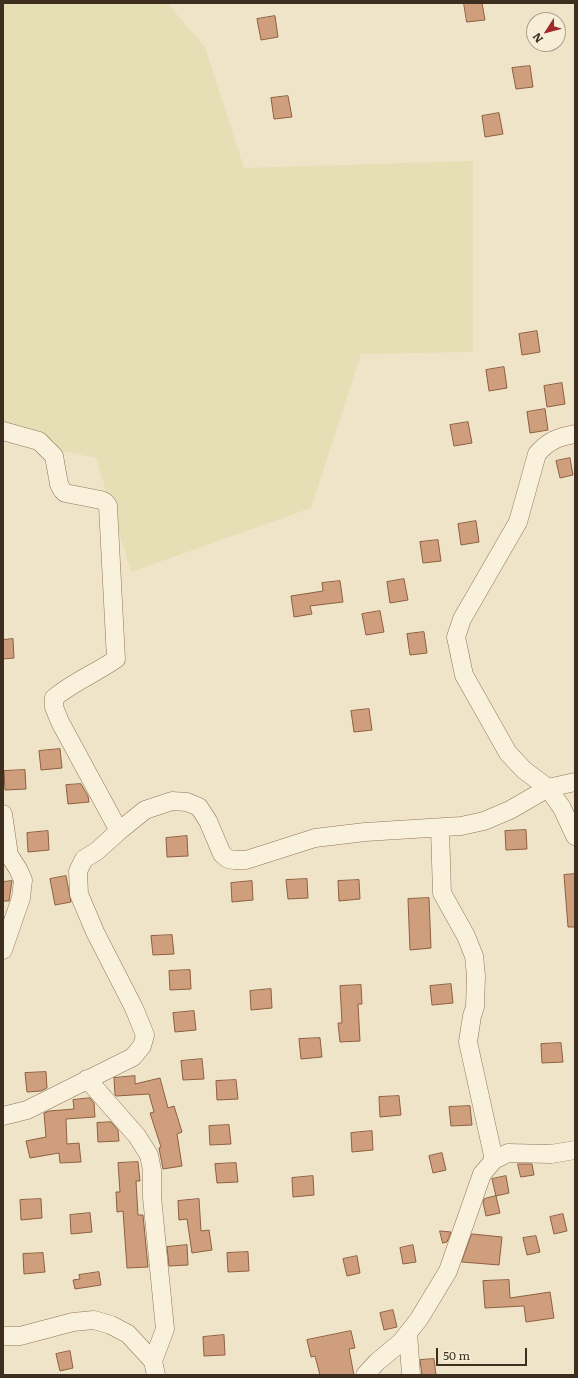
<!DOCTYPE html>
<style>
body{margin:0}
#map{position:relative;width:578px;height:1378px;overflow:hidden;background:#f0e4c8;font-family:Literata,serif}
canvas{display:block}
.frame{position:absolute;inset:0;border:4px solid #3d2e20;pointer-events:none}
.north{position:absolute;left:526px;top:12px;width:40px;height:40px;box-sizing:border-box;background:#f7eed8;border:1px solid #ada18e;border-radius:50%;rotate:234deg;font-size:11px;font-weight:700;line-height:16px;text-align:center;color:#3d2e20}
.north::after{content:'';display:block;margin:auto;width:14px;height:18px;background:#9e2a2b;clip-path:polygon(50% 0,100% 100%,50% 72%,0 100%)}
.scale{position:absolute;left:436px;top:1348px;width:91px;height:18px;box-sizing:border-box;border:2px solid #3d2e20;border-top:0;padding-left:5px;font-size:12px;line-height:14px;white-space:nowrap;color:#3d2e20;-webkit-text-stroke:3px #f7eed8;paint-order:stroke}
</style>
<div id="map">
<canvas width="578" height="1378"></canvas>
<div class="frame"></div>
<div class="north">N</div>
<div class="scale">50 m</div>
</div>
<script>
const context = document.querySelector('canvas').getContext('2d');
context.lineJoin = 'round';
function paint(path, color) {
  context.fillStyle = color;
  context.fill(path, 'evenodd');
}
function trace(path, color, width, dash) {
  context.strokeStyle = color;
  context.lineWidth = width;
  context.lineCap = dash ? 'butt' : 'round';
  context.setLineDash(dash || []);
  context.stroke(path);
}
paint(new Path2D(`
 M3,3H167L205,47L244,168L473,161V352L361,354L311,508L131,572L96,458L3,439Z`), '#e6deb5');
const building = new Path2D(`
 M464,3H482L485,20L467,22Z
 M275,16L278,37L261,40L257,19Z
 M530,66L533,87L516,89L512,68Z
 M288,96L292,117L274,119L271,98Z
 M499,113L503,134L485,137L482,116Z
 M537,331L540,352L522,355L519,334Z
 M504,367L507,388L489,391L486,370Z
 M562,383L565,404L547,407L544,386Z
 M545,409L548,430L530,433L527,412Z
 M468,422L472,443L454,446L450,425Z
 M570,458L573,475L560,478L556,461Z
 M476,521L479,542L461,545L458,524Z
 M438,540L441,561L423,563L420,542Z
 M404,579L408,600L390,603L387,582Z
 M340,581L343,602L310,606L312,614L294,617L291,596L323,591L322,583Z
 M380,611L384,632L366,635L362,614Z
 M424,632L427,653L410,655L407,634Z
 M13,639L14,658L3,659V640Z
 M369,709L372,730L354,732L351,711Z
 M60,749L62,768L41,770L39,751Z
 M25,770L26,789L5,790L4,771Z
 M81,784L88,796L89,802L68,804L66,785Z
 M526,830L527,849L506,850L505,831Z
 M48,831L49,850L28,852L27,833Z
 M187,836L188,856L167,857L166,838Z
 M575,874V927H568L564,875Z
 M66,876L71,902L55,905L50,879Z
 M307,879L308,898L288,899L286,880Z
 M359,880L360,899L339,901L338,881Z
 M12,881L9,901H3V882Z
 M252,881L253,900L232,902L231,883Z
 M429,898L431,948L410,950L408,899Z
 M172,935L174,954L153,955L151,936Z
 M190,970L191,989L170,990L169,971Z
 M451,984L453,1003L432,1005L430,986Z
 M361,985L362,1004H358L360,1041L340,1042L338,1023H342L340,986Z
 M271,989L272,1008L251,1010L250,991Z
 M194,1011L196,1030L175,1032L173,1013Z
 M320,1038L322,1057L301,1059L299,1039Z
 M561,1043L563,1062L542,1063L541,1044Z
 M202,1059L204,1079L183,1080L181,1061Z
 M46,1072L47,1088L41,1091L27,1092L25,1073Z
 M135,1076V1084L160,1078L168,1108L174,1106L182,1132L177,1134L182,1166L163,1169L159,1148L161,1147L150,1113L154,1112L149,1094L116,1096L115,1095L114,1078Z
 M236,1080L238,1099L217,1100L216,1081Z
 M399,1096L401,1115L380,1117L379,1097Z
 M90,1098L94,1103L95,1117L66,1119L67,1144L79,1143L81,1162L60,1163L59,1153L30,1158L26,1141L46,1137L44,1113L49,1111L74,1109L73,1100Z
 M470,1106L472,1125L451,1126L449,1107Z
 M111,1122L118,1130L119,1141L98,1142L97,1123Z
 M229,1125L231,1144L210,1145L209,1126Z
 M372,1131L373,1150L352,1152L351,1133Z
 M442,1153L446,1170L433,1173L429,1156Z
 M138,1162L140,1181H136L138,1215H143L148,1267L127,1268L123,1211L117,1212L116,1192H120L118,1163Z
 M236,1163L238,1182L217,1183L215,1164Z
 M518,1164H532L534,1175L521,1177Z
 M313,1176L314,1195L293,1197L292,1178Z
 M506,1176L509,1193L496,1196L492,1179Z
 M496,1196L500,1213L486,1216L483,1202L484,1199Z
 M41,1199L42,1218L21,1220L20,1200Z
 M199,1199L201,1231L209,1230L212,1250L192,1253L187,1219L179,1220L178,1201Z
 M90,1213L92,1232L71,1234L70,1215Z
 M563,1214L567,1231L554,1234L550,1217Z
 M440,1231L451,1232L447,1242L443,1243Z
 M472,1234L502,1237L499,1265L462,1262Z
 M536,1236L540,1252L527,1255L523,1238Z
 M187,1245L188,1265L169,1266L167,1247Z
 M413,1245L416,1262L403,1264L400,1248Z
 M248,1252L249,1271L228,1272L227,1253Z
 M43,1253L45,1272L24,1274L23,1254Z
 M357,1256L360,1273L347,1276L343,1259Z
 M99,1272L101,1285L75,1289L73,1280L80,1279L79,1275Z
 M509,1280L510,1298L550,1292L554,1318L526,1322L524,1306L485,1308L483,1281Z
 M393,1310L397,1327L384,1330L380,1313Z
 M351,1331L355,1348L349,1349L354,1375H320L315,1356L311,1357L307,1340Z
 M224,1335L225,1355L204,1356L203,1337Z
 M70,1351L73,1368L60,1371L56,1354Z
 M434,1359L436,1375H422L420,1360Z`);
paint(building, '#cf9f7d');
trace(building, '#8d5f41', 1);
const minor = new Path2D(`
 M3,431L39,441L54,456L59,484L62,490L65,493L101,500L105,502L108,506L116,659C96,673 73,682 54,698V707L60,722L119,831
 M575,434C558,437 548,441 537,454L518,522L462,619L456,637L464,675L508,753L524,770L548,788L562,808L575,836
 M3,814L9,855L18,869L23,880L21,898L3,950
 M440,828L442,893L466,936L474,956L476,976L475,1007L472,1016L468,1042L494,1160
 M87,1079L137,1136L149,1155L152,1170V1197L165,1329L153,1361
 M3,1116L27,1110L133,1057L142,1046L145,1035L134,1008L95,932L79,894L78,871L84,859L97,851L119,831L145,810L172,801L187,802L199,807L208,821L222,854L228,859L234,860H246L315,838L365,832L461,826L484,821L510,810L548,788L575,782
 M408,1333L411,1375
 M3,1336H20L73,1322L94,1320L111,1325L128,1334L153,1361L156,1375
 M365,1375L377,1362L401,1342L419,1319L448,1271L482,1174L494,1160L508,1153L551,1154L575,1150`);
trace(minor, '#8d765c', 19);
trace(minor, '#faf1dc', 18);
</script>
